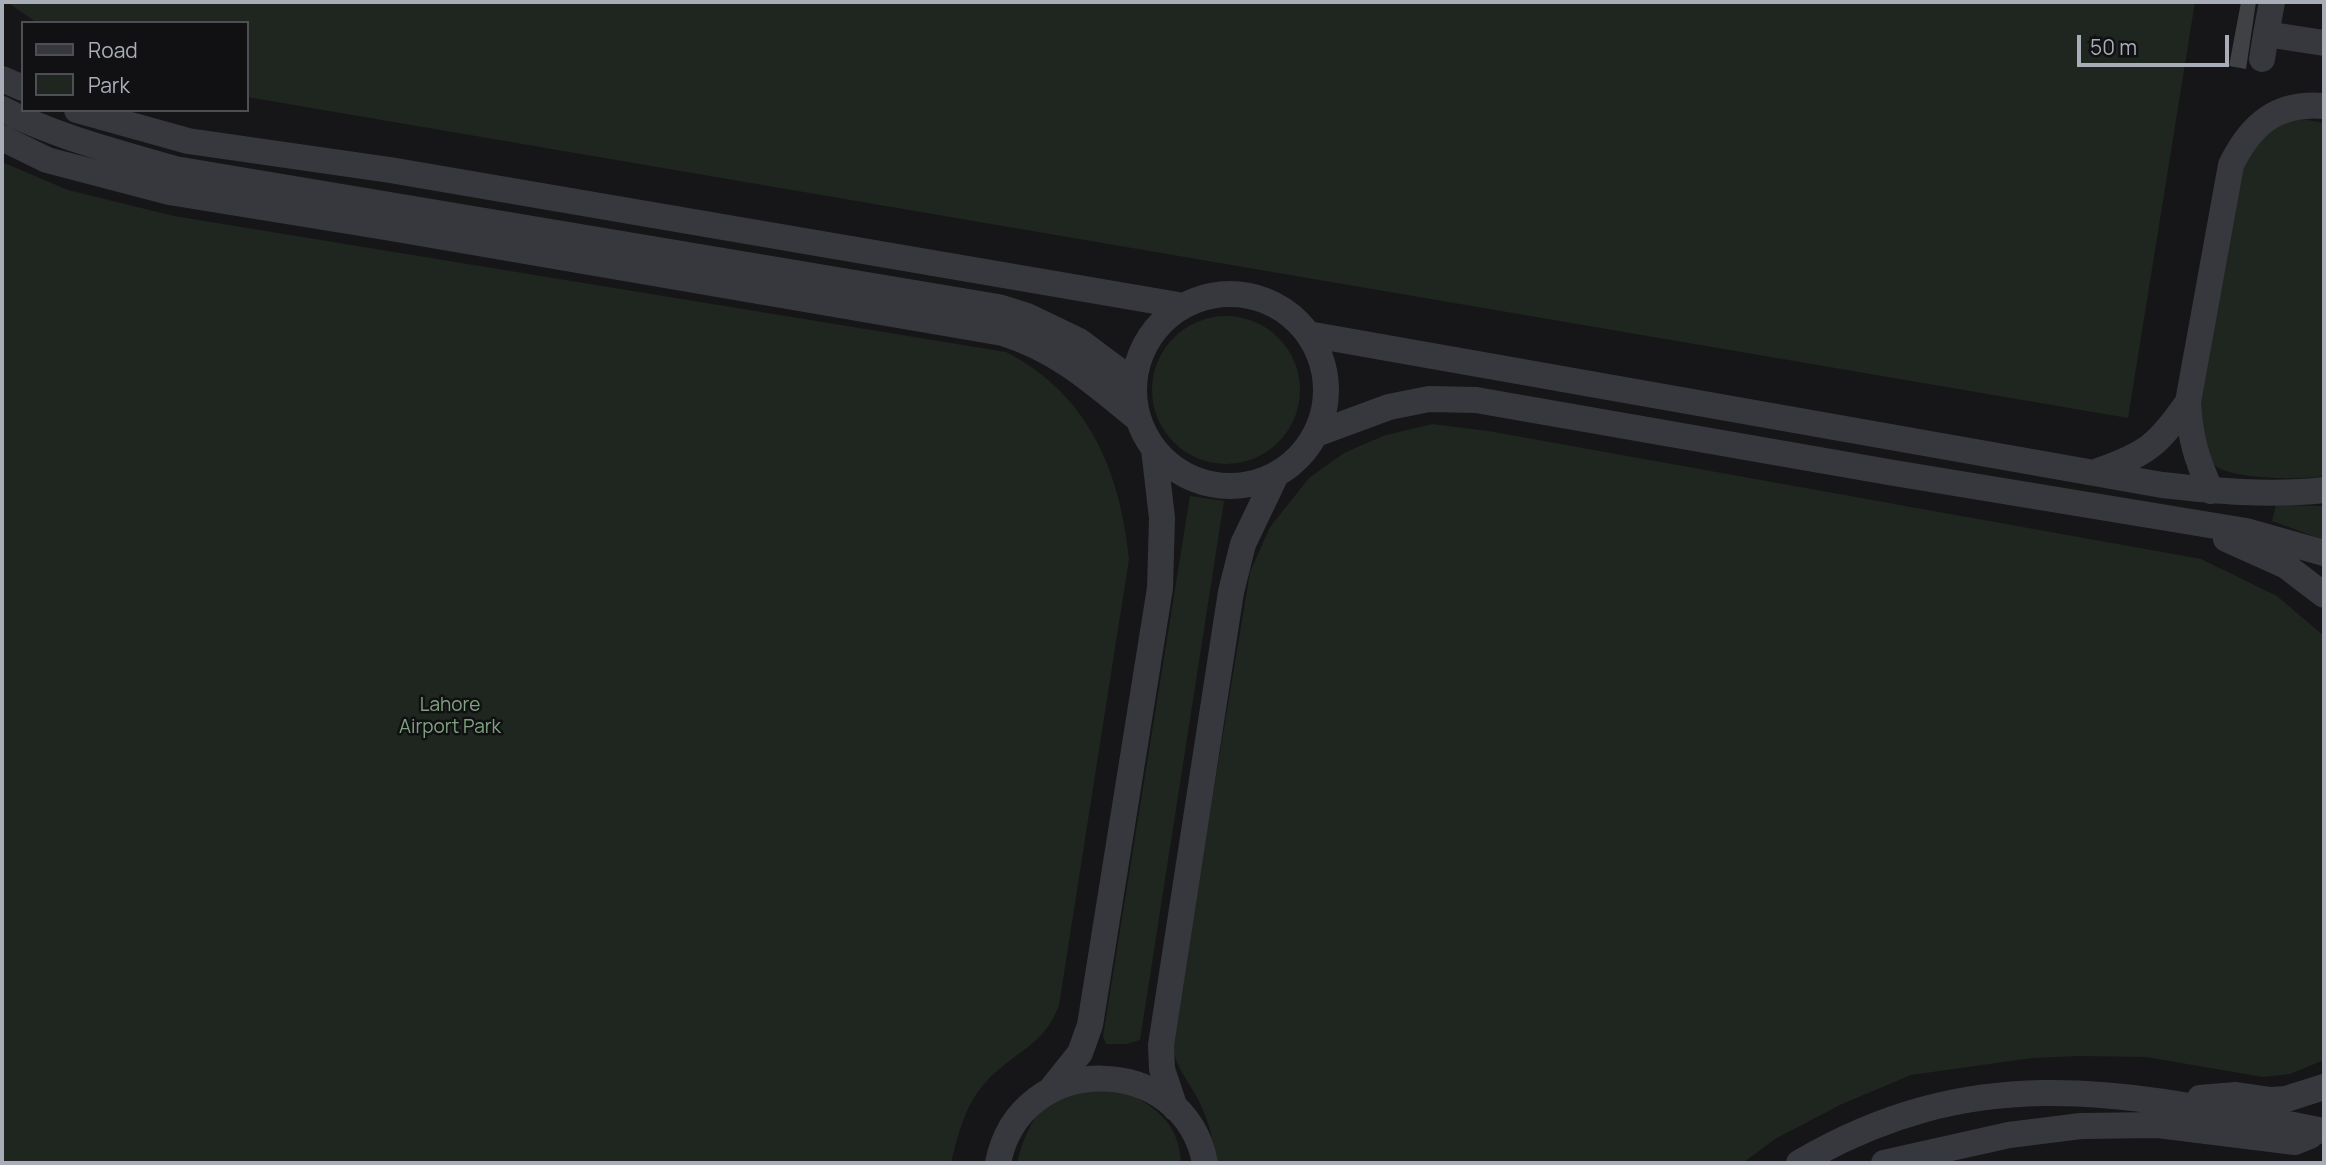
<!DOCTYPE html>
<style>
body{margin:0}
#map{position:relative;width:2326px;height:1165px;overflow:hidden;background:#161618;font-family:Manrope,sans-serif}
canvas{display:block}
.frame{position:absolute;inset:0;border:4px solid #a8adb8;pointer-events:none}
.legend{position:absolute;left:21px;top:21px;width:228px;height:91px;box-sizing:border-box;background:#111113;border:2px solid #4d4f55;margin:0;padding:9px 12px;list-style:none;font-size:21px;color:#a8adb8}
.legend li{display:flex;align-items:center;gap:14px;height:35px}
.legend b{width:35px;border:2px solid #4d4f55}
.scale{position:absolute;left:2077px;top:35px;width:152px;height:32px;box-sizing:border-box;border:4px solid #a8adb8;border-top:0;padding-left:9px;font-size:21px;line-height:24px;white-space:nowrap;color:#a8adb8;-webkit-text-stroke:5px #111113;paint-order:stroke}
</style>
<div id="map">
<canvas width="2326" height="1165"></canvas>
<div class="frame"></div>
<ul class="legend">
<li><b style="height:9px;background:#37383d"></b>Road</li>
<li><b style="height:19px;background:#1e261f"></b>Park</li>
</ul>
<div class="scale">50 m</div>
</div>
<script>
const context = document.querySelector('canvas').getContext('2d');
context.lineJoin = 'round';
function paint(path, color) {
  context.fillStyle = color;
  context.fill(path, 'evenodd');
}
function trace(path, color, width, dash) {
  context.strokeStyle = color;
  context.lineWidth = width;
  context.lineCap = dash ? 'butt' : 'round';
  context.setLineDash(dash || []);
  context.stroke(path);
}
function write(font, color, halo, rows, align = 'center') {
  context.font = font + ' Manrope,sans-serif';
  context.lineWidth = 5;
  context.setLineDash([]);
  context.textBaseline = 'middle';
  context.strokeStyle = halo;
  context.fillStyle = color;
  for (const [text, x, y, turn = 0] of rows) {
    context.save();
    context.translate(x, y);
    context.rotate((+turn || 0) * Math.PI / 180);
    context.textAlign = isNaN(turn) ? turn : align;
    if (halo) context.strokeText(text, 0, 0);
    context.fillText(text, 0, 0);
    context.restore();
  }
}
paint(new Path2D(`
 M7,2H2195L2128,418L247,97V23H37Z
 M2297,118L2324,123V476C2302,480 2229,480 2213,464C2205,455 2199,442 2192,432L2235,167L2269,129Z
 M2,162L68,190L174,216L1006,352C1088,394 1120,470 1129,559L1059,1005C1044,1047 1012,1052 985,1083C965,1105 958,1135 951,1163H2Z
 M1152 390a74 74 0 1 1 148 0a74 74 0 1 1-148 0Z
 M1432,424L1488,431L2201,559L2277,596L2324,636V1060L2290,1074L2263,1077L2146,1057L2080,1056L2032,1058L1911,1075L1842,1104L1775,1139L1743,1163H1214C1215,1140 1207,1115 1195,1094C1182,1070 1172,1064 1173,1034L1250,572L1270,527L1309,478L1344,453L1383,436Z
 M1190,496L1224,501L1140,1040L1127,1044H1106L1103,1036Z
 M2276,505L2324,506V540L2272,521Z
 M1120,1089C1154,1106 1179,1121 1181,1163H1017C1024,1135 1035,1106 1065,1094C1078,1089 1105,1090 1120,1089Z`), '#1e261f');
paint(new Path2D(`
 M2241,2H2256L2246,69L2229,66Z`), '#404145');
trace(new Path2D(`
 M2266,34L2272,2
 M2262,59L2266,34L2324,43
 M2,79L23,88
 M2,109C56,137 117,152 175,169L998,307L1027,316L1079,341L1134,382
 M77,110L188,141L390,170L1184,306
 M2,138L47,160L169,192L385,227L1003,333C1058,350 1094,383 1138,419
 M1134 390a96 96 0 1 1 192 0a96 96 0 1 1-192 0Z
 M1308,334L2162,485C2216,491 2270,496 2324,490
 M1316,434L1389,407L1429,399L1476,400L1894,473L2246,531L2324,553
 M2098,471C2149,453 2157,445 2188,402
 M2211,491C2196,458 2190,437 2188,402L2231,165C2251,124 2277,102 2324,106
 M2226,539L2286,566L2324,595
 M1052,1088L1080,1053L1090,1025L1160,588L1162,518L1154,449
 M2200,1098L2236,1095L2271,1100L2286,1099L2324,1087
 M1175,1108L1162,1069L1161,1045L1231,592L1243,544L1276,475
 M998,1163C1020,1049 1184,1052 1205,1163
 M1799,1163C1981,1056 2131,1094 2324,1131
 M1884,1163L2009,1135L2081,1126L2158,1125L2295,1142L2310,1136`), '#37383d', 26);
write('19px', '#7fa381', '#111113', [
 ["Lahore",450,706],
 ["Airport Park",450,728]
]);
</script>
